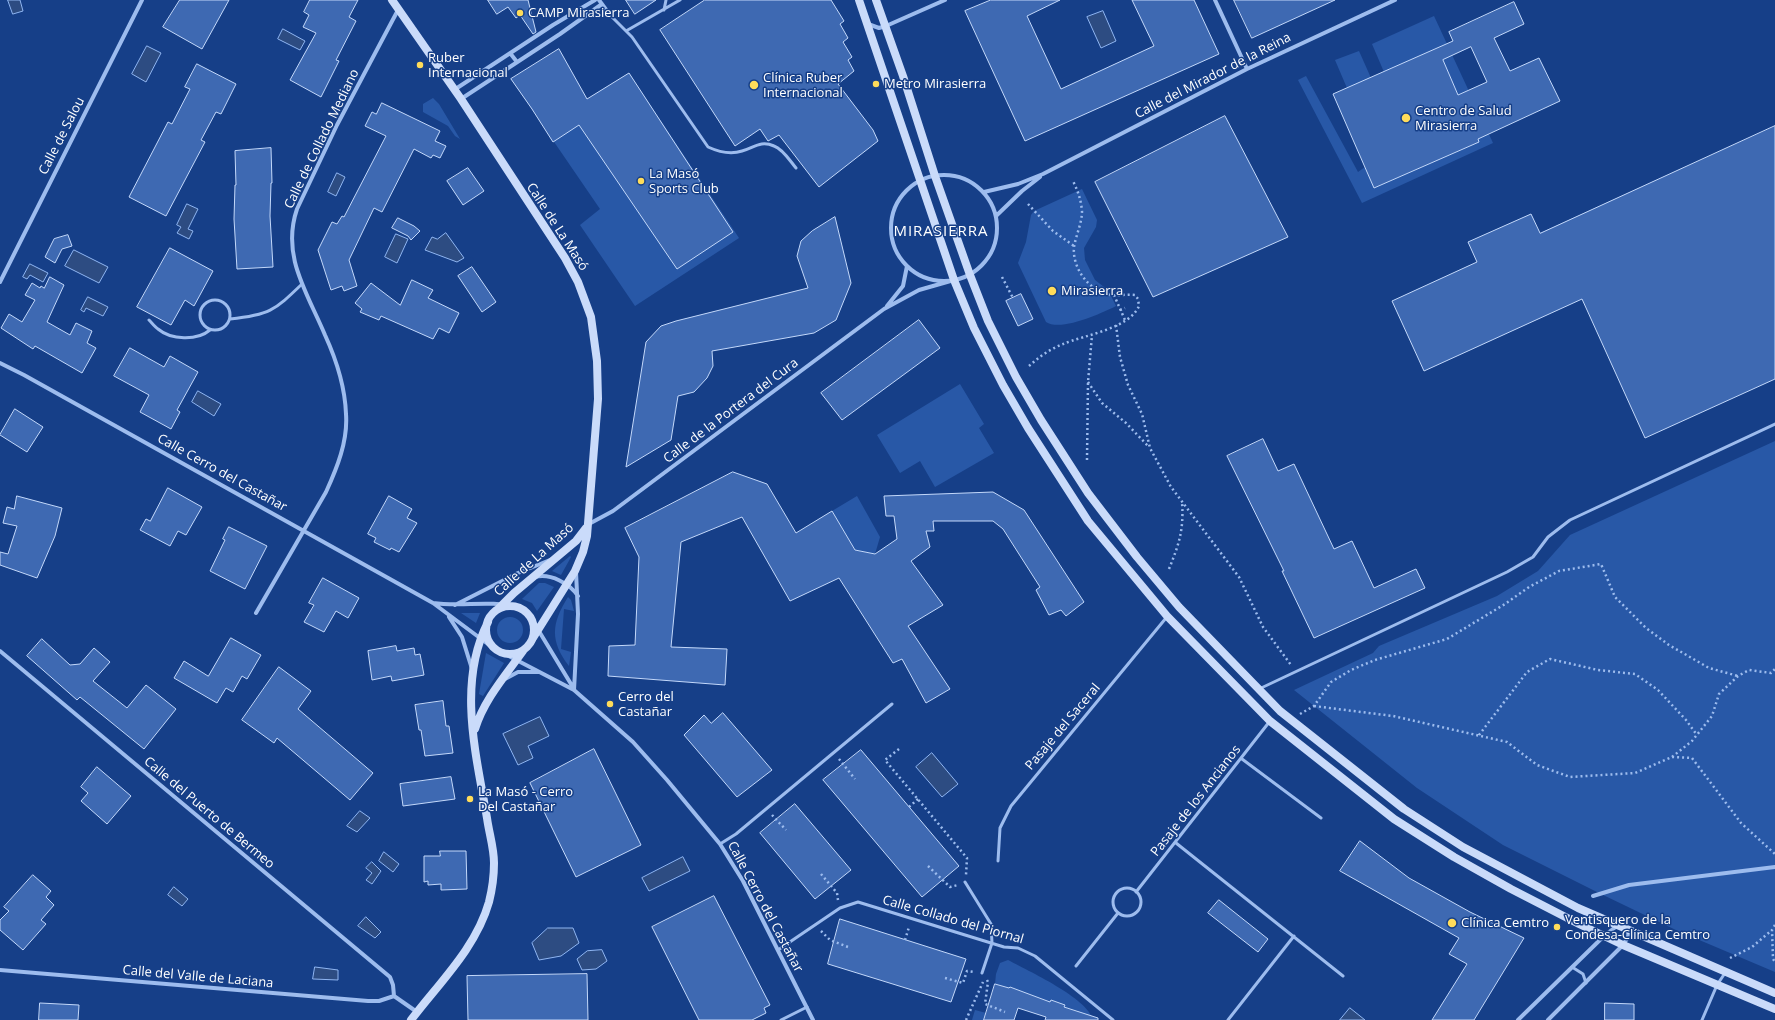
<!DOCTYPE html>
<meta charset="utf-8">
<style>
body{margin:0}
canvas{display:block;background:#163f88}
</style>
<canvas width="1775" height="1020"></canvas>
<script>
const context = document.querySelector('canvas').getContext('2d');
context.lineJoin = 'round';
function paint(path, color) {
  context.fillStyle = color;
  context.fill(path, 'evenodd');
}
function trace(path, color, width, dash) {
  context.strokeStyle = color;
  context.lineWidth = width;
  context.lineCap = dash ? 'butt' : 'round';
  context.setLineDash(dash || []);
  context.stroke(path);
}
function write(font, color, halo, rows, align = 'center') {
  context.font = font + ' "Open Sans",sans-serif';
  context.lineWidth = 3;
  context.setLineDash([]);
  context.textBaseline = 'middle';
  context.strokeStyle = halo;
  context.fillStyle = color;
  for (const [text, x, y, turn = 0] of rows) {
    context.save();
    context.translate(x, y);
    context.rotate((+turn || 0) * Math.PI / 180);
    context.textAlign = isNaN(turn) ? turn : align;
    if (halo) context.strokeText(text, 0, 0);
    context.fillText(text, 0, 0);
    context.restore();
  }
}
paint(new Path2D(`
 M1434,16L1493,143L1362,203L1298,80L1306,76L1358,172L1365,167L1374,188L1479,142L1437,48L1384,72L1372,44Z
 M559,49L587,99L629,73L739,238L635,306L580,225L600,209L511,79Z
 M1359,51L1371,78L1347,88L1335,60Z
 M433,98L439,104L460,139L455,136L448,126L423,112V104Z
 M1082,189L1097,220L1096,227L1084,248L1085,260L1095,280L1108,290L1116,306C1102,313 1061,332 1046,322L1018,263L1026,242L1031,215L1034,211Z
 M960,384L984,424L979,428L994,453L935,487L920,461L900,473L877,435Z
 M1775,441V972L1678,931L1599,893L1503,845L1417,788L1294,690L1373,653L1379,646L1497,596L1538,571L1570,535Z
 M857,496L880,537L875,554L855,550L832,511Z
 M570,556L571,557L561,575L552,571Z
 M539,583H545L554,587L537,611L532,603L522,599Z
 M568,597L571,600L574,611L564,609L561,649L571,652L569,666C550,641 551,624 568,597Z
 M461,613H480L476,623Z
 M497 630a13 13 0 1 1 26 0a13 13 0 1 1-26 0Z
 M486,653L504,663L483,696L479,694Z
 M1008,960C1028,971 1088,998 1093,1020H1075L1078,1011L1064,1007L1065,1005L1051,1000L1050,1002L1010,987L1009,988L995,984L996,974L1000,963Z
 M975,1010L986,1013L984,1020H972Z`), '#2858a7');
const water = new Path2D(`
 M8,0H20L23,11L13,14Z
 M1103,11L1116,41L1101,48L1087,17Z
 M283,29L305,41L300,50L278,39Z
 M147,46L161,53L146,82L132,74Z
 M337,173L345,177L336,196L328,192Z
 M187,204L198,209L188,229L193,231L189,239L177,233L181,227L177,225Z
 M446,233L464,258L457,262L425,250L432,237L437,239Z
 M396,234L408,239L397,263L385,257Z
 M74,250L108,267L99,283L65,266Z
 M30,264L48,273L43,282L30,275L27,279L23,277Z
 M88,297L108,307L103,316L86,308L84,312L81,310Z
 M198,391L221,404L214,416L192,402Z
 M540,717L549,736L528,746L533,758L518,765L503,734Z
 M932,753L958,784L942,797L916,767Z
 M360,811L370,818L357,832L347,826Z
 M384,852L399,864L393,872L379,861Z
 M683,857L690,871L649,891L642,878Z
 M372,862L381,871L372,884L366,880L372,873L366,868Z
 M174,887L188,899L182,906L168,895Z
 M366,917L381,932L375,938L358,926Z
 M548,928H573L579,943L561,956L539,960L532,943Z
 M602,950L607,961L596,969L582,970L577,959L587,951Z
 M315,967L338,970V980L313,979Z
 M1350,1008L1365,1020H1340Z`);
paint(water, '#2d4c82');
trace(water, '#8fb5f1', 1);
const building = new Path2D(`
 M180,0H229L202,49L163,27Z
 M310,0H358L349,17L356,21L336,60L339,61L321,97L290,80L316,33L303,27L309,15L304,12Z
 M488,0H528L536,32L533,34L520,15L516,18L508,7L497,14Z
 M626,0H656L635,14Z
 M705,0H831L844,21L840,24L848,38L843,42L852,57L848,60L854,71L838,84L873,130L878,141L819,187L779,135L768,141L760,129L735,146L660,30Z
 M991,0H1060L1027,16L1061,89L1154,46L1132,0H1194L1219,54L1025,141L965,11Z
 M1234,0H1335L1252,38Z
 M1514,2L1524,24L1494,38L1510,71L1539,58L1560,101L1478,139L1479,142L1374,188L1333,94L1453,41L1449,32ZM1471,47L1487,82L1458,95L1443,60Z
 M559,49L587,99L629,73L733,232L677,269L579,125L553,142L532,109L511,79Z
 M197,64L236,84L221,114L216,112L201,140L205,142L166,216L129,197L168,122L172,124L190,89L185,87Z
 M382,103L440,131L435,141L446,146L440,158L433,155L431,158L414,149L382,212L374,208L349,260L357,286L344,291L342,286L331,290L318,250L332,222L337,224L342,216L344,217L386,136L365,126L372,112L376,114Z
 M1225,116L1288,237L1153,297L1095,182Z
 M1775,126V379L1645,438L1582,299L1424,371L1392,301L1477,262L1468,242L1531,214L1540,233Z
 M271,148L272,183H271L270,216L273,267L237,269L234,219L235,185H236L235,151Z
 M468,168L484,191L463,205L447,181Z
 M835,217L851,283L836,320L814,333L712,351L713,366L707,378L694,392L678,396L671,440L626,467L646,342L661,326L676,321L808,288L797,256L801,241L812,231Z
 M398,218L414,226L420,231L411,240L408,236L392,228Z
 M68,235L72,246L62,249L55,263L45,257L54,239Z
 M170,248L213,271L194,306L185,300L171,325L137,307Z
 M472,267L496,302L482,312L458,276Z
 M50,277L64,285L47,322L70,335L76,323L92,331L87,343L96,348L82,373L35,346L33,349L1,328L9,314L22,322L35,300L25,295L32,283L40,288L41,286L44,288Z
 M412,280L433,290L428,298L459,313L449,333L439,328L433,339L381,316L379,320L360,312L362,309L355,303L371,283L400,305Z
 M1021,294L1033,319L1018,326L1006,301Z
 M919,320L940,348L842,420L821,393Z
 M130,348L164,367L170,356L198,372L177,410L180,412L171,429L140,412L149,395L114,376Z
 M15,409L43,427L27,452L0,435Z
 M1263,439L1278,471L1294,464L1334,549L1352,541L1374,588L1416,569L1425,588L1314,638L1282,571H1284L1227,456Z
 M733,472L767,484L796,533L832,511L855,550L875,554L897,539L894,516H886L884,496L993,492L1024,510L1084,602L1066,616L1061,610L1049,615L1036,590L1040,587L1003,529L993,521H933L934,531H926L930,547L911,561L943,605L908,626L950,689L926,703L902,659L893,663L839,578L790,601L742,517L681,542L671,647L727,649L725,685L608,676L609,646L635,645L639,557L625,528Z
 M168,488L202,507L186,535L178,531L170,546L140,530L146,519L150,521Z
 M17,496L62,508L55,536L37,578L0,565V552L8,554L17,526L3,523L7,507L14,509Z
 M389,496L412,509L407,518L417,523L399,552L391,548L390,550L374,542L376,538L368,534Z
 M229,527L267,546L245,589L210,571L225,540L223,539Z
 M323,578L359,598L348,618L336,611L324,632L304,622L314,605L309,603Z
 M231,638L261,655L247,679L242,676L233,692L226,688L217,703L174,678L184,661L208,676Z
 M42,639L70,665L80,664L94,648L110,662L93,681L127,708L146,685L176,709L144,749L80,697L77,700L27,656Z
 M396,646L397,651L414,648L415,655L420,654L424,675L392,681L391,676L372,680L368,651Z
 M279,667L311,691L298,709L373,773L350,800L277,738L274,743L242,720Z
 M443,701L446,726H449L453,753L425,756L421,730H419L415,705Z
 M723,713L772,770L737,797L684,735L704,715L711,723Z
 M594,749L641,845L576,877L530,783Z
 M861,750L959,866L922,897L823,780Z
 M97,767L131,796L107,824L81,801L88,793L81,787Z
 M451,777L455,799L403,806L400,784Z
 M795,804L851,870L815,899L760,833Z
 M1360,841L1409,878L1470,912L1524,938L1474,1020H1432L1467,964L1449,954L1459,938L1340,871Z
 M440,851H466L467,889L441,890V884L428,885V881L424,882V856H440Z
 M33,875L51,891L46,897L54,905L41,920L46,924L23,950L0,930V920L9,911L4,907Z
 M714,896L770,1005L764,1008L766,1013L752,1020H699L652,927Z
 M1219,900L1268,939L1258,952L1208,913Z
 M840,919L966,959L951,1002L828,964Z
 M587,974L588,1020H468L467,976Z
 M995,984L1009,988L1010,987L1050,1002L1051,1000L1065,1005L1064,1007L1098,1018V1020H1045L1046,1017L1018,1008L1014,1020H984Z
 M40,1003L79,1005L78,1020H39Z
 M1605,1003L1634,1004V1020H1605Z`);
paint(building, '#3e69b2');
trace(building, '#c3d8fa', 1);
trace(new Path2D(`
 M1028,204L1053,231L1074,246
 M1002,277L1013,298
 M1114,295L1125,320
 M1120,310L1125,308
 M1116,325L1120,357L1128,385L1142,414L1150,448L1171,487L1239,577L1263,627L1291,665
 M1029,366C1039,357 1050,349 1063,344C1084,335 1129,329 1139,306L1138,299L1135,295C1126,294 1118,296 1110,295C1089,291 1072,268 1074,247C1076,235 1082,223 1082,211C1081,200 1078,191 1073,181
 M1088,382L1102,403L1126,423L1149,447
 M1087,460L1088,382L1092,335
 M1169,569C1179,544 1184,530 1182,502
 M1314,706L1393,716L1507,742L1537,765L1570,777L1635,773L1672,757L1692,758L1741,823L1775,854
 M1300,714L1314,706L1331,682L1351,670L1375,660L1447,639L1505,604L1529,587L1559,571L1601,564L1615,597L1646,628L1669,645L1709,668L1738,676
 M1479,735L1527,672L1550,659L1598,670L1635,674L1658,690L1686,720L1697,735
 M899,749L885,760L967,858L966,875
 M1672,757L1692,741L1712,716L1719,694L1738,676L1749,670L1771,673L1775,669
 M839,759L855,779
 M909,807L918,799
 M772,815L786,830
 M928,866L950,887L958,885
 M821,874L837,893L838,900
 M1775,925L1772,930L1773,959L1775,962
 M821,931L830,940L848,947
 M905,940L909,927
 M1730,958L1752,947L1772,930
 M945,978L963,983L967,971L974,972
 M987,980L988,982L985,1004L1005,1012
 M966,1020L983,982`), '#9dbcee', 2.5, [2, 3]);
trace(new Path2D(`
 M664,10L666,0
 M610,15L632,37L708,147C719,152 730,155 742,151C754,148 760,140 774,146C783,149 790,161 796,168
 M626,31L680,0
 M200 315a15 15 0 1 1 30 0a15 15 0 1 1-30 0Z
 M230,319C269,315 274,311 302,284
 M149,320C152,323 155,327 158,329C171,340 197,341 210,330
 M1259,689L1507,572L1533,557L1548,537L1570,520L1775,424
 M1242,759L1321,818
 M1176,843L1343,976
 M720,844L736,834L892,704
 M998,861L1000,828L1011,806L1166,618
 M965,882L991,924L992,943L982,973
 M1113 902a14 14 0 1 1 28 0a14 14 0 1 1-28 0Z
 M1136,892L1270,721
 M778,950L840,908L858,902L1004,947L1018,948L1035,956L1113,1020
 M1076,966L1118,913
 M1572,967L1583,974L1586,983
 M781,1020L807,1007
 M1228,1020L1294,936
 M1702,1020L1717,985L1725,973`), '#9dbcee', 3);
trace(new Path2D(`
 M599,0L610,15
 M1215,0L1247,69
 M868,24L879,28L886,26L945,0
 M510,53L517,62
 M454,90L553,25L595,0
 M461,99L560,34L602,4
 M891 228a53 53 0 1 1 106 0a53 53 0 1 1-106 0Z
 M984,192L1018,184L1043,174L1247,69L1395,0
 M996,216L1022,191L1040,177
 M0,282L142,0
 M887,306L903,286L907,266
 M0,363L24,375L433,603L496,650
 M587,525L613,511L884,309L919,290L954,280
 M535,577C551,573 570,584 578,596
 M433,603C462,607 489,600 517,607
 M455,605L518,573L550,560
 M256,613L326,492C337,468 348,441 346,414C345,387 336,359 325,335C307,292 281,256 297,209L337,125L398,10
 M449,617L462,637L472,669
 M531,618L574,689
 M0,651L390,977L393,985L394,996
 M503,653L574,690L633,742L667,780L720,844L743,881L813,1020
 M505,679L518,672H538
 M574,690L578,614L576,572
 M1593,896L1629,885L1775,867
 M0,970L368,1001H379L394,996
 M394,996L417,1012
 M1518,1020L1604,936L1618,925
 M1548,1020L1623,945L1628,937L1629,930`), '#9dbcee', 4);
trace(new Path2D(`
 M392,0L461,99L565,258L578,282L591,317L597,361L598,399L587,536L583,552L575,571L533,638
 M859,0L954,280L974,328L1003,385L1028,428L1088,521L1167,616L1270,721L1394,819L1454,857L1511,889L1579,924L1623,945L1775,1009
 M876,0L903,76L935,176L970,275L988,321L1016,377L1041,420L1088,493L1137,557L1179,607L1280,711L1404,809L1463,847L1578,908L1775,993
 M486 630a24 24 0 1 1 48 0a24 24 0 1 1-48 0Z
 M498,609L514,593L576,541L586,528
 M475,729C484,700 505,676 523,651
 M411,1020C439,983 476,948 489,902C492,890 494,875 494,863C494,848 489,833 487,818C476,754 457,683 488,622`), '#cadbfa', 8);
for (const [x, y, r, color] of [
 [520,13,4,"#ffdc5a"],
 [420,65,4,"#ffdc5a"],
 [876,84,4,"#ffdc5a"],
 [754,85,5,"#ffdc5a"],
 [1406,118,5,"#ffdc5a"],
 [641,181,4,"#ffdc5a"],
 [1052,291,5,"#ffdc5a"],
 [610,704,4,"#ffdc5a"],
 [470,799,4,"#ffdc5a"],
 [1452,923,5,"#ffdc5a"],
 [1557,927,4,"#ffdc5a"]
]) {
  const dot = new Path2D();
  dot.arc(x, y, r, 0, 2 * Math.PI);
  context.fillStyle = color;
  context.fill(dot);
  trace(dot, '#163f88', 1.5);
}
write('13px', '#fff', '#163f88', [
 ["CAMP Mirasierra",528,13],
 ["Ruber",428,58],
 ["Internacional",428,73],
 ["Clínica Ruber",763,78],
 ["Internacional",763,93],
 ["Metro Mirasierra",884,84],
 ["Centro de Salud",1415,111],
 ["Mirasierra",1415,126],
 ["La Masó",649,174],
 ["Sports Club",649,189],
 ["Mirasierra",1061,291],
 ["Cerro del",618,697],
 ["Castañar",618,712],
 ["La Masó - Cerro",478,792],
 ["Del Castañar",478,807],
 ["Ventisquero de la",1565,920],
 ["Condesa-Clínica Cemtro",1565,935],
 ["Clínica Cemtro",1461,923]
], 'left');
write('13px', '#fff', '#163f88', [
 ["Calle del Mirador de la Reina",1213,76,-27],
 ["Calle de Salou",62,136,-63],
 ["Calle de Collado Mediano",322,139,-64],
 ["Calle de La Masó",557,227,57],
 ["Calle de la Portera del Cura",731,411,-37],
 ["Calle Cerro del Castañar",222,473,29],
 ["Calle de La Masó",534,560,-42],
 ["Pasaje del Saceral",1063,727,-50],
 ["Pasaje de los Ancianos",1196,801,-52],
 ["Calle del Puerto de Bermeo",209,813,40],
 ["Calle Cerro del Castañar",765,907,62],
 ["Calle Collado del Piornal",953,920,16],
 ["Calle del Valle de Laciana",198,977,5]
]);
context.letterSpacing = '1px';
write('15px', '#fff', '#163f88', [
 ["MIRASIERRA",941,232]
]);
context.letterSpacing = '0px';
</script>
